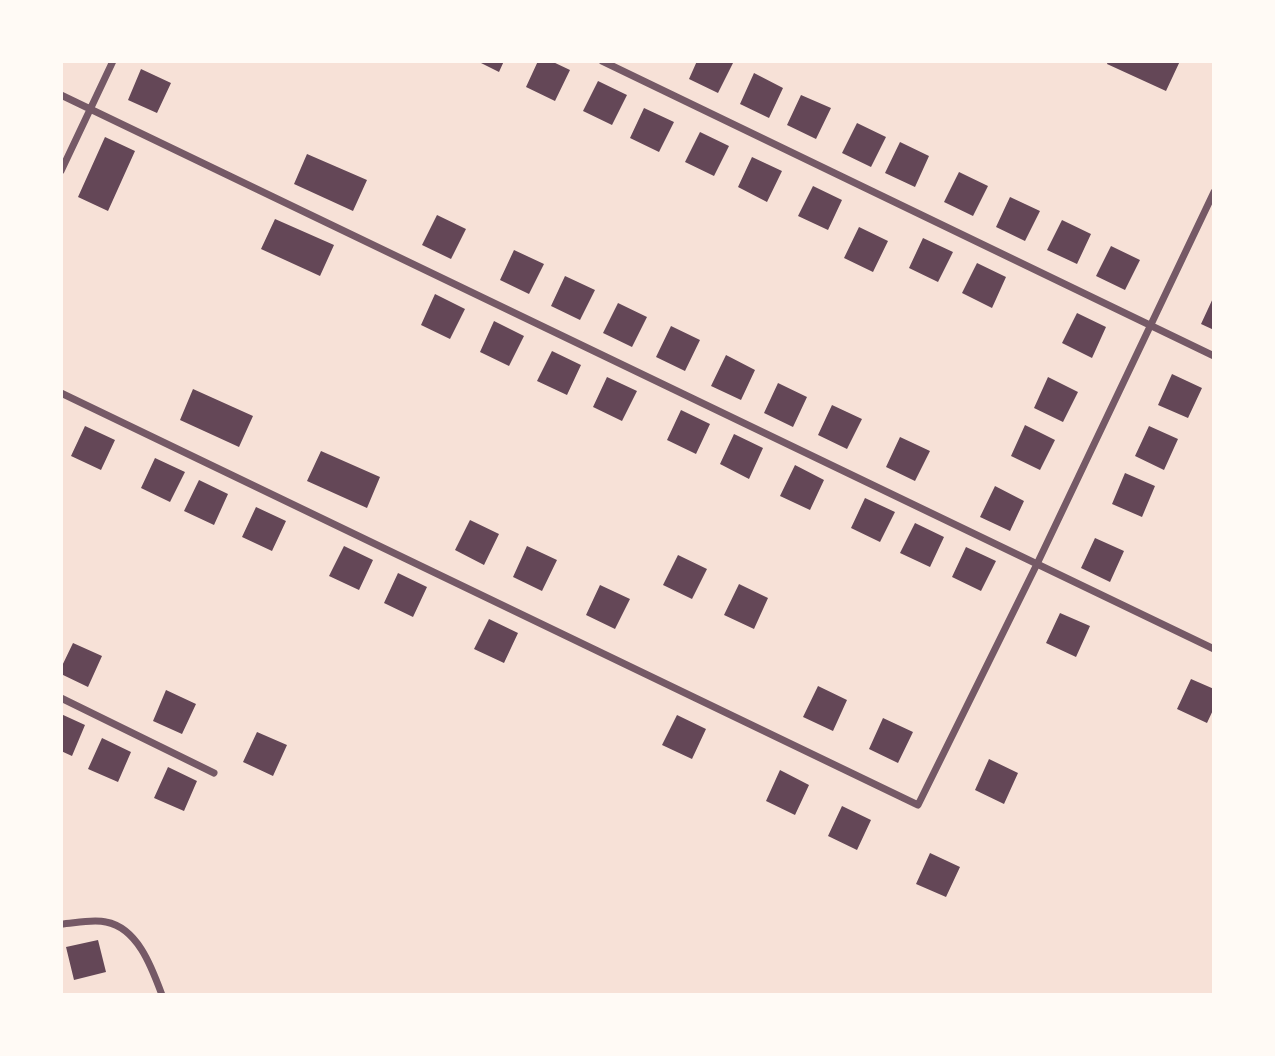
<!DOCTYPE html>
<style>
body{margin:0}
#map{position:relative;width:1275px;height:1056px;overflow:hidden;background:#f7e1d7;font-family:Ubuntu,sans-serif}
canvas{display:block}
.frame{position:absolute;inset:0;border:63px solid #fffaf5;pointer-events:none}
</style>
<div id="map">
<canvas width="1275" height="1056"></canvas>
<div class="frame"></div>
</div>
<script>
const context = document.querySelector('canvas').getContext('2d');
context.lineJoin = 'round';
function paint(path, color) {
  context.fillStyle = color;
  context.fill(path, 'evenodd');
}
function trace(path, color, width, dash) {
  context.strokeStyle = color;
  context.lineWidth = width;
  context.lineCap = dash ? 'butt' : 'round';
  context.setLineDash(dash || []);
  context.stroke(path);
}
paint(new Path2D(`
 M477,61H504L499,72Z
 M538,61H551L570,70L555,101L526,87Z
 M697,61L733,63L718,93L689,79Z
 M1108,61H1180L1166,91L1107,64Z
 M141,69L171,83L157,113L128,100Z
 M754,73L783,88L769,118L740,104Z
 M598,81L627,95L612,125L583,111Z
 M801,95L831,108L816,139L787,125Z
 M644,108L674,122L659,152L630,138Z
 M857,123L886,137L871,167L842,153Z
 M700,132L729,146L714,176L685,162Z
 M105,137L135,151L108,211L78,197Z
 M900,142L929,156L915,187L885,173Z
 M307,154L367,180L353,211L294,184Z
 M752,157L782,171L767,202L738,187Z
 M959,172L988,186L973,216L944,202Z
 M813,186L842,200L828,230L798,216Z
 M1010,197L1040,211L1025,241L996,227Z
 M437,215L466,229L451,259L422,245Z
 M275,219L334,245L320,276L261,249Z
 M1062,220L1091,234L1077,264L1047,250Z
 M859,227L888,241L873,272L844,258Z
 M923,238L953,252L938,282L909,268Z
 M1111,246L1140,260L1125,290L1096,276Z
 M514,250L544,264L529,294L500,280Z
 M977,263L1006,277L992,308L962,293Z
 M565,276L595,290L580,320L551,306Z
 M435,294L465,309L450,339L421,325Z
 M1214,296V330L1201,324Z
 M618,303L647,317L632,347L603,333Z
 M1077,313L1106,327L1092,358L1062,343Z
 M494,321L524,336L509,366L480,352Z
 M671,326L700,340L685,371L656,357Z
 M552,351L581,365L567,395L537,381Z
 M726,355L755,370L741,400L711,386Z
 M1172,374L1202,388L1188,418L1158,405Z
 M607,377L637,391L622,421L593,407Z
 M1048,377L1078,392L1063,422L1034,408Z
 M778,383L807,397L793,427L764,413Z
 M193,389L253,416L239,447L180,420Z
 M832,405L862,419L847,449L818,435Z
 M681,410L710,424L696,454L667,440Z
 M1025,425L1055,440L1040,470L1011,456Z
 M85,426L115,440L101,470L71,456Z
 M1149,426L1178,439L1164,470L1135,456Z
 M734,434L763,448L749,479L720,464Z
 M900,437L930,451L915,481L886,467Z
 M321,451L380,477L367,508L307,481Z
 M155,458L185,472L170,502L141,488Z
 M795,465L824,480L810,510L780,496Z
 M1125,473L1155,486L1142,517L1112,504Z
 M199,480L228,494L214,525L184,511Z
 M995,486L1024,501L1010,531L980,517Z
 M865,498L895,512L880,542L851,528Z
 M256,507L286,521L272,551L242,537Z
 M470,520L499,534L484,565L455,550Z
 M915,523L944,537L930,567L900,553Z
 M1095,538L1124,551L1110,582L1081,568Z
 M344,546L373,560L359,590L329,576Z
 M527,546L557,560L542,591L513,577Z
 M966,547L996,561L981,591L952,577Z
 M678,555L707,569L692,599L663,585Z
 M398,573L427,587L413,617L384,603Z
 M739,584L768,598L754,629L724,615Z
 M600,585L630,599L615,629L586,615Z
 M1060,613L1090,626L1076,657L1046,643Z
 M489,619L518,633L504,663L474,649Z
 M73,643L102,656L88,687L61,674V668Z
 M1191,679L1214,689V708L1207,723L1177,709Z
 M818,686L847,700L833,731L803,717Z
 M166,690L196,704L182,734L153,721Z
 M61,714L85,725L72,756L61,751Z
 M677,715L706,729L692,759L662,745Z
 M883,718L913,732L898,763L869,749Z
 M257,732L287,745L273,776L243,762Z
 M102,738L131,752L118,782L88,769Z
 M989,759L1018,773L1004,804L975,790Z
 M168,767L197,781L184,811L154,798Z
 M780,770L809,785L795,815L766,801Z
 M842,806L871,820L857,850L828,836Z
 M930,853L960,867L946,897L916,884Z
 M98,940L106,972L74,980L66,947Z`), '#644757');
trace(new Path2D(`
 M602,61L1214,356
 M61,95L1214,649
 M61,171L113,61
 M61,393L918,805L1037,564L1214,192
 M61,698L214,773
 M61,924C75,923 93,919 106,922C138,928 152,968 162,995`), '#755966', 7);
</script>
